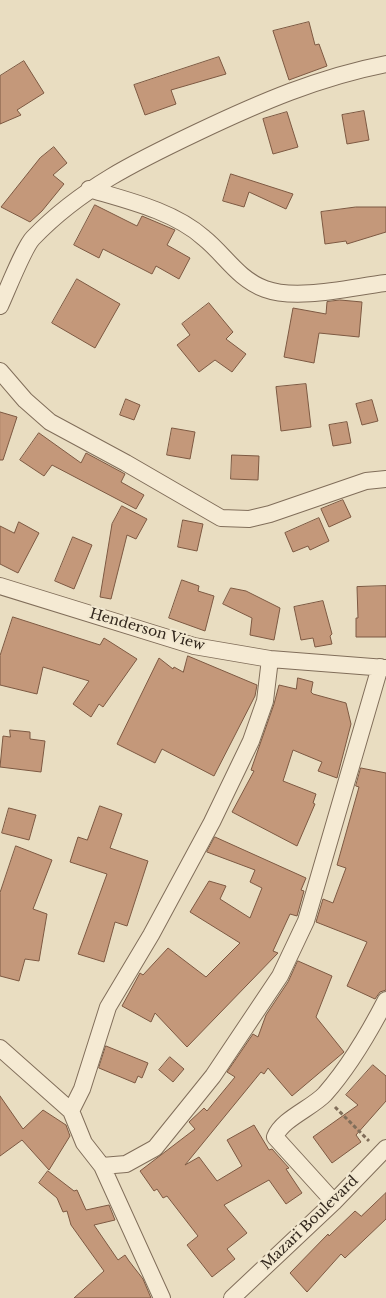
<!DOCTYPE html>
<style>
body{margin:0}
canvas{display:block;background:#e9ddc1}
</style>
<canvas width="386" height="1298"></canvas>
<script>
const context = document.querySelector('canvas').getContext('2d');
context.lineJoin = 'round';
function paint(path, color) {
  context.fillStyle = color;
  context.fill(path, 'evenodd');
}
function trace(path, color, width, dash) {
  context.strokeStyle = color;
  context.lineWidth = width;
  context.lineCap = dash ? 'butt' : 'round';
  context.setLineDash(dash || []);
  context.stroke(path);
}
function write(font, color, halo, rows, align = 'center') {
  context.font = font + ' "Libre Baskerville",serif';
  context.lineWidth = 4.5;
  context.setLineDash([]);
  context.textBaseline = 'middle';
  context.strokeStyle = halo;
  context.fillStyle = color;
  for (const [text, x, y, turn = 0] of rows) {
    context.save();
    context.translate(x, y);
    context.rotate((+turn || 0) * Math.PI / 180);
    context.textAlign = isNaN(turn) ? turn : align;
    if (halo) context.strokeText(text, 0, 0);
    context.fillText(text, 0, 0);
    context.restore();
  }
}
const building = new Path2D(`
 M309,22L315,45L319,44L327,66L289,80L273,31Z
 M219,57L226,74L171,90L176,104L145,115L134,85Z
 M24,61L44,93L17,110L21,115L0,124V76Z
 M364,111L369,140L347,144L342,115Z
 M287,112L298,147L273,154L263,119Z
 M54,147L67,163L53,175L64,184L42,211L30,222L1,207L40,158Z
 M231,174L293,194L286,209L249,192L244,207L223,201Z
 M95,205L137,226L142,216L175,230L167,245L190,258L179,279L156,266L152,274L103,249L99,258L74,245Z
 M356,207H386V232L347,244L346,241L325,244L321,212Z
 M77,279L120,304L95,348L52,323Z
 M340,300L362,302L359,337L319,333L314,363L284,357L293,308L326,314L327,302Z
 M209,303L233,332L226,339L246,354L232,372L215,360L199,372L177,345L190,335L182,324Z
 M306,384L311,427L281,431L276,387Z
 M126,399L140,405L134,420L120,415Z
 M372,400L378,421L362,425L356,404Z
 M0,412L17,417L3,460H0Z
 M347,422L351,443L333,446L329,425Z
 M172,428L195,432L190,459L167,455Z
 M39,433L81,463L86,453L125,474L121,482L144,495L136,509L52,465L44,476L20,460Z
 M232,455L259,456L258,480L231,479Z
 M343,500L351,517L329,527L321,509Z
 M122,506L147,519L136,539L127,535L111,599L100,597L112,524Z
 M319,518L329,541L310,550L308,546L293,552L285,533Z
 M183,520L203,524L197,551L178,547Z
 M19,522L39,533L18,573L0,564V526L14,533Z
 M73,537L92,545L74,589L55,581Z
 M182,580L199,586L198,591L214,596L205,631L169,618Z
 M386,586V637H356V618H358L357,587Z
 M231,588L246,591L280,608L274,640L250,635L252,618L223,604Z
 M323,601L332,634L330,636L332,644L315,647L313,638L301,640L294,607Z
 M13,617L100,645L104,638L137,659L103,707L99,704L91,717L73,704L89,681L43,667L37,694L0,685V656Z
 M188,656L257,685L255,696L214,776L162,749L155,763L117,744L159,658L173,669L174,667L183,672Z
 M298,678L313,682L311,692L313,694L346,703L351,724L337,778L318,771L322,762L293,750L283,781L316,794L313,803L315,804L297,846L232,812L254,771L251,770L274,704L279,685L296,689Z
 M10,730L30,732V739L45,741L41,772L0,767L3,736L10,737Z
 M361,768L386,773V990L380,992L375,999L347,986L367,942L316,922L323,899L333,903L346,868L337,865L359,787L356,786Z
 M100,806L122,814L110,848L148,861L127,926L115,922L104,962L78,954L107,874L70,862L78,837L87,840Z
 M9,808L36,815L29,840L2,833Z
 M215,837L306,878L301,890L304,891L297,916L290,914L273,951L278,953L187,1047L155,1013L151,1022L122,1006L140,973L143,975L168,948L206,977L240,943L190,912L209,881L226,886L220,899L250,918L262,888L250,882L255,870L207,852Z
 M16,846L52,860L33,909L47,914L39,961L25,959L19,981L0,976V893Z
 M298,961L332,976L316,1017L344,1052L292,1096L268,1068L264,1074L261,1072L185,1165L199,1157L217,1181L242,1166L227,1140L254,1125L269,1150L272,1149L289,1168L286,1169L302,1193L286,1204L269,1180L224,1205L247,1233L227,1249L235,1259L212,1277L187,1245L198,1236L167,1196L163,1198L157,1189L154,1191L140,1171L195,1129L189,1122L204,1108L207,1111L235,1077L227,1072L253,1034L258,1037L266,1015L288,982Z
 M106,1046L148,1063L142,1078L138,1076L135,1083L99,1068Z
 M170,1057L184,1069L173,1082L159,1070Z
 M373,1065L386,1076V1101L356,1135L361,1142L332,1163L313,1137L358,1105L346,1095Z
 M0,1096L23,1129L43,1110L66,1125L70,1136L49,1170L22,1140L0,1156Z
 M48,1171L74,1191L77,1190L86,1210L109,1205L115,1220L94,1225L118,1260L125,1255L129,1261L143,1279L151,1298H74L104,1271L71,1225L67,1211L63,1212L57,1198L39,1183Z
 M386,1193V1219L345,1258L341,1254L307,1292L290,1273L328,1234L329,1236L355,1211L361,1216Z`);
paint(building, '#c4987a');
trace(building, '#7d5942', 1);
const street = new Path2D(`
 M89,189C126,200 174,211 204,238C225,255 238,279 265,289C297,301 352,287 386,283
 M0,306C7,291 24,247 33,238C81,188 137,161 198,132C259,103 319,77 386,64
 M0,371L25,400L50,422L126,463L221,518L249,519L270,514L366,481L386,479
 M0,586L194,646L270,659L386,668
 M270,659L265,701L251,741L212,822L151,935L108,1007L82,1089L71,1111L84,1143L102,1166L126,1164L155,1148L213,1076L280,976L306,921L380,667
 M0,1048L71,1111
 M102,1166L162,1298
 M334,1202L275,1137C282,1119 312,1108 325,1094C348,1068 370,1031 386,1000
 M232,1298L334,1202L386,1148`);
trace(street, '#816e5a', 18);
trace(new Path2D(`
 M335,1107L369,1141`), '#816e5a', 3, [4, 2.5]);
trace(street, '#f5ead3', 16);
write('14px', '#32271d', '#f1e7cf', [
 ["Henderson View",147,630,16],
 ["Mazari Boulevard",310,1223,-44]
]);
</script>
